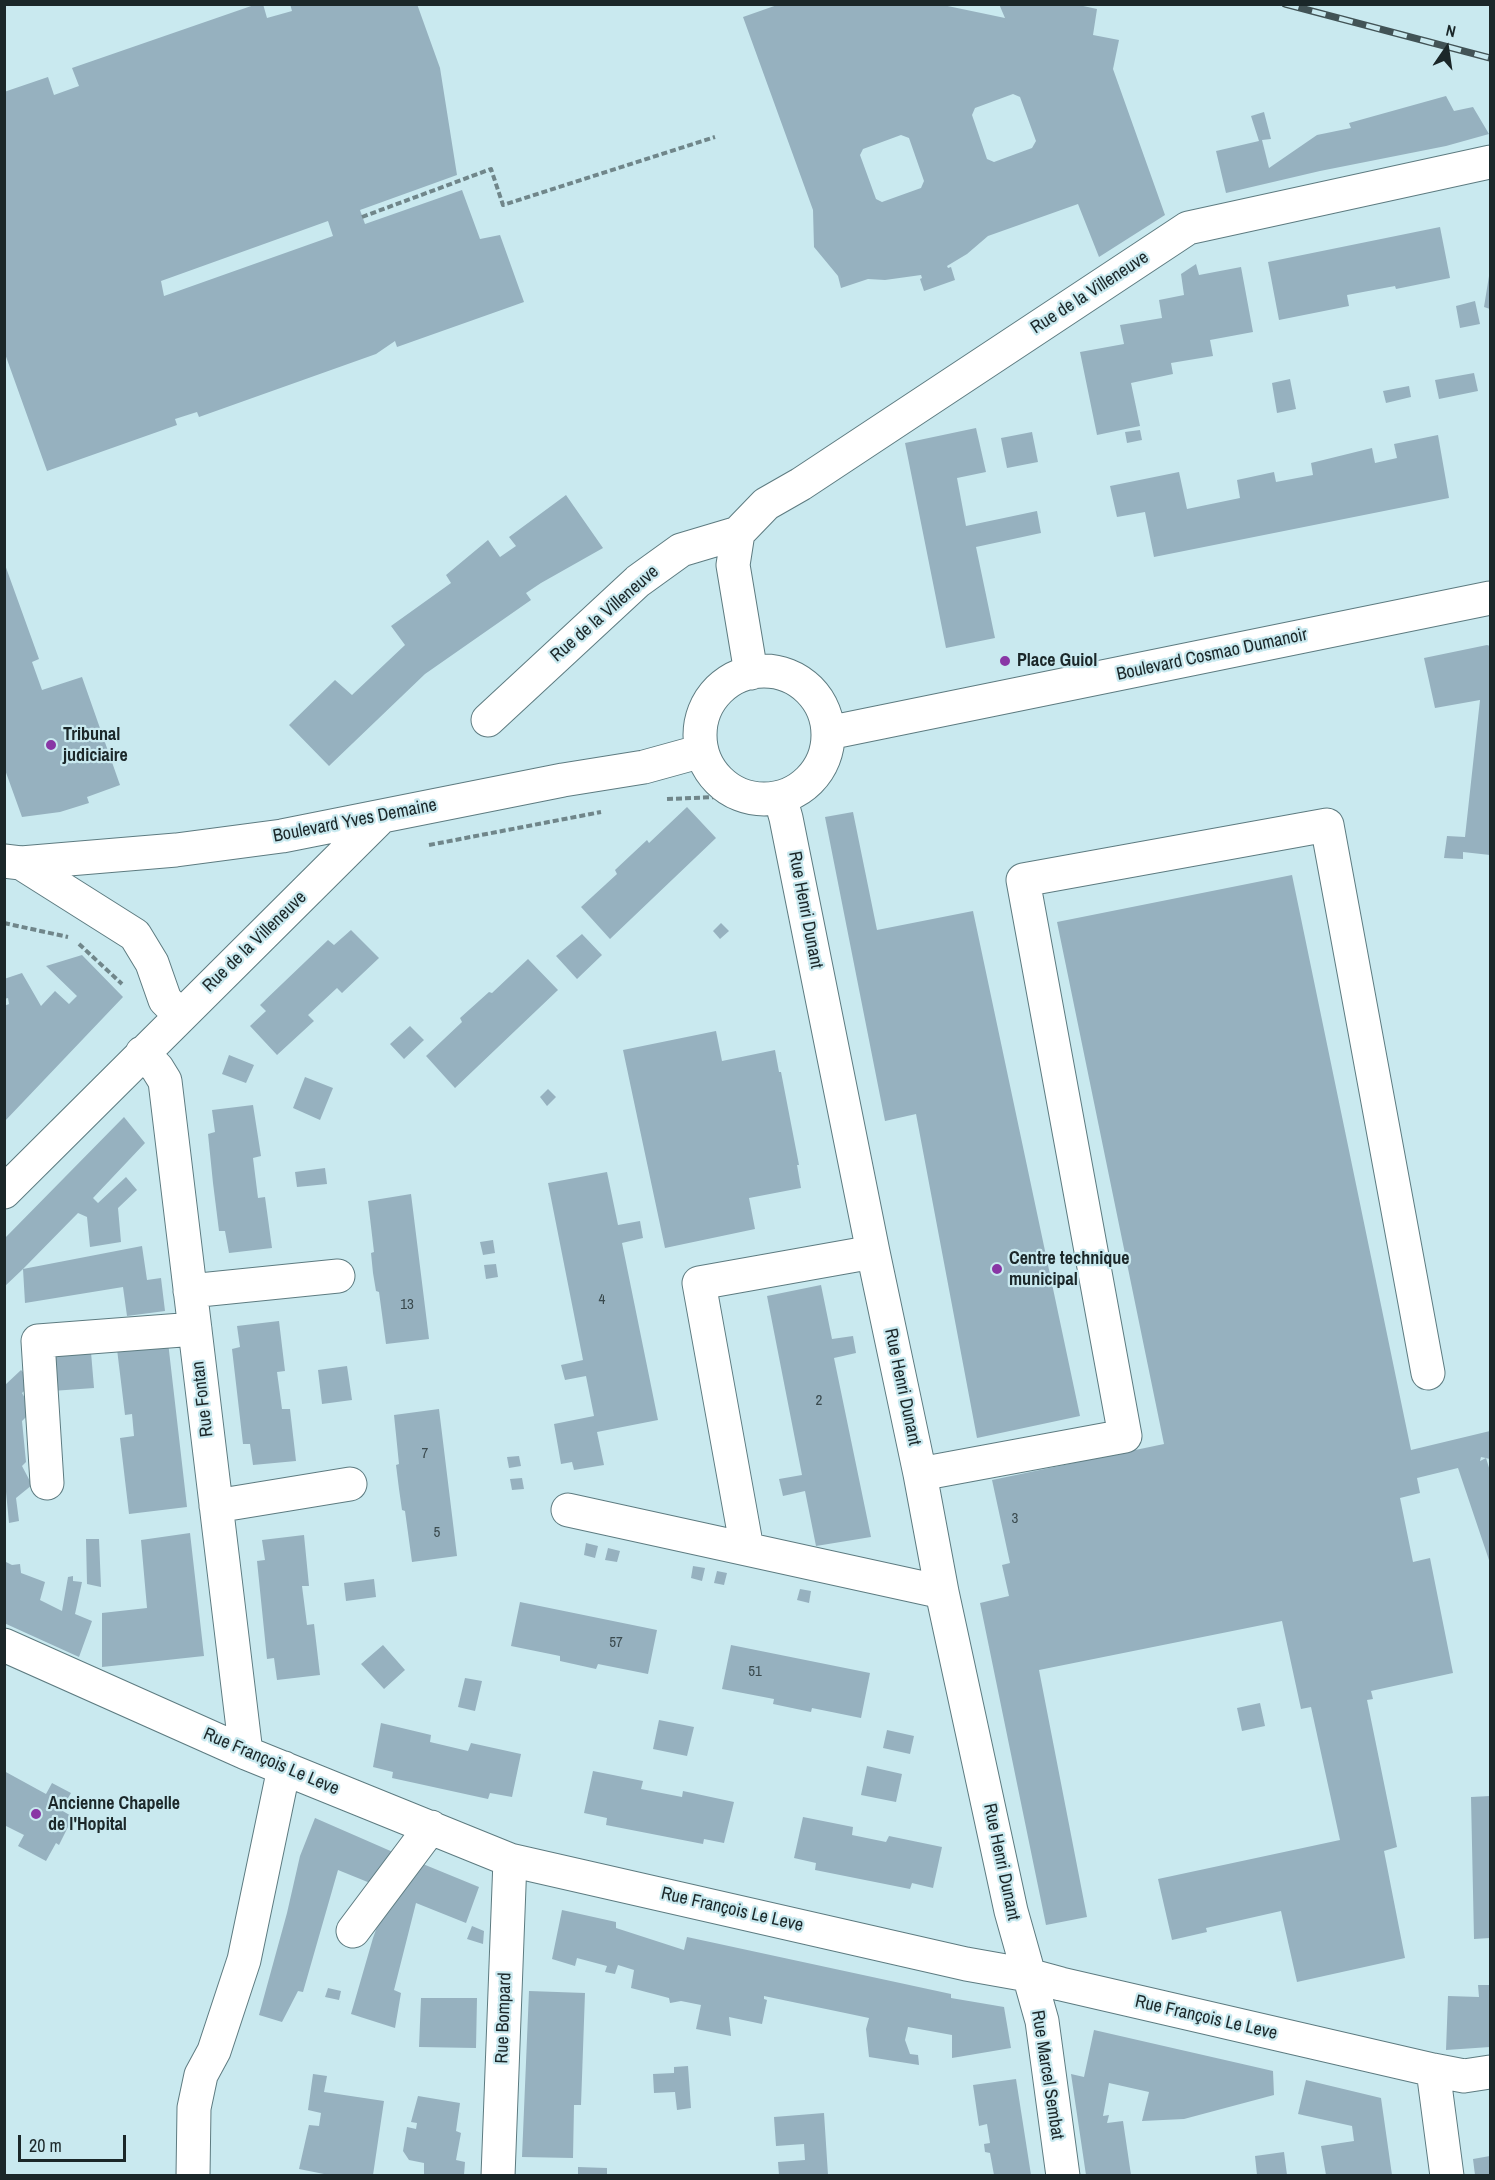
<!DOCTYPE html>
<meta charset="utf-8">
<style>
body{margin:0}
#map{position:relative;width:1495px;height:2180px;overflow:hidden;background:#c9e9ef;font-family:"Archivo Narrow",sans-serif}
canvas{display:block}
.frame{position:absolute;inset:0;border:6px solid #1b2729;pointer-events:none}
.north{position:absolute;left:1417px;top:18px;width:60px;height:60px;-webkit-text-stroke:4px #c9e9ef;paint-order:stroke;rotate:13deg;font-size:16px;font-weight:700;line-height:24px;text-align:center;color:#1b2729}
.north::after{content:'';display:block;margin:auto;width:21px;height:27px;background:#1b2729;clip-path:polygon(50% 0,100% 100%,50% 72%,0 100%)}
.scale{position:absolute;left:18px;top:2135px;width:108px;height:27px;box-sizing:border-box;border:3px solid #1b2729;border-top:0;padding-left:8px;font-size:18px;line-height:21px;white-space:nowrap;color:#1b2729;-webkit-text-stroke:4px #c9e9ef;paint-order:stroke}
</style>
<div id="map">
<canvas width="1495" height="2180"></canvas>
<div class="frame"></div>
<div class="north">N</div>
<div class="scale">20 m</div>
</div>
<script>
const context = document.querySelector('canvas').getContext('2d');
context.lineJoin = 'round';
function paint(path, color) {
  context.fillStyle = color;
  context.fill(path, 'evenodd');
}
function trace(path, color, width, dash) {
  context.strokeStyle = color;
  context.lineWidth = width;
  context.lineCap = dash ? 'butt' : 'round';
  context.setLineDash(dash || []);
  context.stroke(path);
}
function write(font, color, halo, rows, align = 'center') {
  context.font = font + ' "Archivo Narrow",sans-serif';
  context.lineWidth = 4.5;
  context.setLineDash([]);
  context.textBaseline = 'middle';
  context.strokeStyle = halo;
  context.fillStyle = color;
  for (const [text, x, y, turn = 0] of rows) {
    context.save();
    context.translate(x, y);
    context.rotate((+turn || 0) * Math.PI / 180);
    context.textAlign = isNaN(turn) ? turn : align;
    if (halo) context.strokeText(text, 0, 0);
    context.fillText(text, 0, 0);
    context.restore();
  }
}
paint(new Path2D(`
 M257,4H263L267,18L292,11L290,4H417L440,68L457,175L360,210L365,224L462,190L480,239L500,235L524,302L397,347L395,341L376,354L199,417L197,412L175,419L177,425L47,471L4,351V92L48,77L54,95L79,86L72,68ZM328,221L333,236L164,296L161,281Z
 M780,4H938L1005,18L999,4H1074L1097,9L1093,35L1119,40L1113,69L1165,215L1099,257L1078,204L988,236L967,254L947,266L948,268L951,267L955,280L924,291L920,279L922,278L921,275L885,280L868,279L841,288L838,276L814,247L813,210L743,17ZM1013,94L1020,97L1036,141L1032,148L994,162L987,159L972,115L975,108ZM901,135L909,138L924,181L921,188L882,202L876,199L860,155L863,149Z
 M1446,96L1454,111L1473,107L1489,134L1446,146L1320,171L1226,193L1216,151L1259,141L1251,116L1264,112L1271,139L1262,140L1269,168L1317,135L1351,128L1349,123Z
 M1440,227L1450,278L1396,289L1395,286L1347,295L1349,306L1279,320L1268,262Z
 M1196,264L1199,275L1241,267L1253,332L1210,340L1213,356L1171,363L1173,374L1131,383L1140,426L1097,435L1080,352L1124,344L1120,325L1162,318L1159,300L1184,295L1181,274Z
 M1489,276H1490V309L1484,307Z
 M1475,301L1480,324L1460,328L1456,306Z
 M1474,373L1478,391L1439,399L1435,380Z
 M1290,379L1296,409L1277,413L1272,383Z
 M1409,386L1411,397L1386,403L1383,391Z
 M976,428L986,472L957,478L966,526L1037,511L1041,533L976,547L995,638L946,648L905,443Z
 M1140,430L1142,440L1127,443L1125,432Z
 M1032,432L1038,462L1007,468L1001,438Z
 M1438,435L1449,498L1154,557L1145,512L1117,517L1110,486L1179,472L1187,509L1240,498L1237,480L1274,472L1276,482L1313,475L1311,463L1372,448L1375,463L1397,458L1394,444Z
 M566,495L603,548L541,583L526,593L531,600L425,674L329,766L289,725L335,680L352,695L405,645L391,626L451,583L446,575L488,540L500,557L516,546L509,537Z
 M4,562L39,659L32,662L42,690L82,677L120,785L87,797L89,803L60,812L22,817L4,767Z
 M1487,645L1490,646V855L1463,852V859L1444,858L1447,836L1465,837L1480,700L1435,708L1424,658Z
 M687,807L716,838L610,939L581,907L617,874L615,870L632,854L647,840L649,843Z
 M853,812L877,930L973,911L1080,1416L977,1438L916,1114L885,1121L825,817Z
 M1292,875L1411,1450L1490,1431V1459L1481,1457L1480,1461L1486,1458L1490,1471V1563L1458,1468L1417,1478L1420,1493L1400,1498L1413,1562L1430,1558L1453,1673L1371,1691L1373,1699L1367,1700L1397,1847L1384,1851L1405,1958L1297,1982L1281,1911L1206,1928L1207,1932L1172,1940L1158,1879L1340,1840L1311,1707L1301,1709L1282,1621L1039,1670L1087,1917L1046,1925L980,1603L1009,1596L1002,1565L1010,1563L992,1480L1164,1444L1057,922Z
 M721,923L729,931L720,939L713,931Z
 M351,930L379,958L342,993L337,988L308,1015L314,1021L277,1055L250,1026L266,1011L260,1005L328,940L334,945Z
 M582,934L602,955L577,979L556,956Z
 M82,955L123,997L4,1122V1006L9,1004L8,998L4,999V979L22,973L41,1006L55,991L69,1004L77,996L46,966Z
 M528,959L558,990L455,1088L426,1056L462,1022L460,1018L489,992L492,993Z
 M410,1026L424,1040L404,1059L390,1044Z
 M716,1031L722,1061L775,1050L779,1072H781L799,1165H797L801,1188L749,1198L755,1229L665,1248L623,1050Z
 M229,1055L254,1065L246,1083L222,1074Z
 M305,1077L333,1088L320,1120L293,1108Z
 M548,1089L556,1097L547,1106L540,1097Z
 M253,1105L261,1156L253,1158L258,1198L265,1197L272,1248L229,1253L225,1231H219L213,1183L208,1134L215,1132L212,1110Z
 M124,1117L145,1143L93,1198L98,1203L126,1177L137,1190L118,1208L121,1242L90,1247L87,1217L78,1213L23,1269L142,1246L147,1280L161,1278L165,1311L127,1316L123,1287L25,1303L23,1269L4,1287V1239Z
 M325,1168L327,1184L297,1187L295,1172Z
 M607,1172L618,1225L640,1221L643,1238L622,1243L658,1420L597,1432L604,1465L574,1470L572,1462L561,1464L554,1424L594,1416L586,1376L565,1380L561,1365L583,1360L548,1183Z
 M411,1194L429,1339L386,1344L379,1292L376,1291L373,1273L371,1253L374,1252L368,1201Z
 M493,1240L495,1253L483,1255L480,1242Z
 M496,1264L498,1277L486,1279L484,1265Z
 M821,1285L832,1339L853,1336L856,1353L834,1358L871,1537L816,1546L805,1491L783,1496L779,1479L802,1475L767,1296Z
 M279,1321L285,1371L277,1372L282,1409H290L296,1461L253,1465L250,1444H243L232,1349L240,1347L237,1326Z
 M168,1342L187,1507L129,1514L120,1438L134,1436L132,1414L125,1415L117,1349Z
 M91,1352L94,1388L52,1391L51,1357Z
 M347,1366L352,1400L322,1404L318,1370Z
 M21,1370L33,1383L22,1393L32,1411L22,1421L26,1462L22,1466L32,1485L16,1498L19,1521L9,1523L4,1471V1386Z
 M439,1409L457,1556L412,1562L405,1511L402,1510L399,1489L396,1465L399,1464L394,1415Z
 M519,1456L521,1466L509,1468L507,1457Z
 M522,1478L524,1489L512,1490L510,1479Z
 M190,1533L204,1656L102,1667V1613L147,1608L141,1540Z
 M304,1535L309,1586H302L307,1625L314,1624L320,1675L277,1680L274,1658L267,1659L257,1561L265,1560L262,1540Z
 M86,1539H99L101,1587L87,1584Z
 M586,1543L598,1546L595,1558L584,1555Z
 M608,1548L620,1551L617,1562L605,1560Z
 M4,1561L12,1565L20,1564L21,1573L45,1582L40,1600L62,1611L68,1577L73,1576V1581L82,1582L75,1614L92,1621L79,1657L4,1623Z
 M693,1566L705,1568L702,1581L691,1578Z
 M717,1571L727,1573L724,1585L714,1583Z
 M374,1579L376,1597L346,1601L344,1583Z
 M800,1589L811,1591L809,1603L797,1600Z
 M520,1602L657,1630L648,1674L598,1664L596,1669L560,1661V1656L511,1646Z
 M383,1645L405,1670L384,1689L361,1664Z
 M731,1645L870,1673L861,1718L812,1708L811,1712L773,1704L774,1699L722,1689Z
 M465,1678L482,1681L475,1711L458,1707Z
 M1260,1703L1265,1726L1242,1731L1237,1708Z
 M659,1720L694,1727L687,1756L653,1749Z
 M381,1723L431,1735L430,1742L468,1751L471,1743L521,1754L512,1797L490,1793L488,1799L392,1778L393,1772L373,1767Z
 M887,1730L914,1736L910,1754L883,1748Z
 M867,1766L902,1774L896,1802L861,1795Z
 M4,1771L46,1794L52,1783L71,1793L61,1810L73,1817L59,1845L56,1843L46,1861L18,1846L24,1835L4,1825Z
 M593,1771L643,1781L641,1789L682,1797L683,1791L734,1802L724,1843L704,1839L703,1844L606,1825L607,1818L584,1813Z
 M1490,1796V1938L1474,1939L1471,1797Z
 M803,1817L853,1827L852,1835L886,1842L889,1836L942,1847L933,1888L912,1883L910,1889L815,1870L816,1863L794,1858Z
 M315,1818L402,1856L380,1887L338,1870L303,1992L298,1991L282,2022L259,2015L287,1913L300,1856Z
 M418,1862L479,1887L466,1923L416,1903L394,1990L401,1993L395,2028L351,2014L373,1938L384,1907Z
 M562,1910L616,1922V1928L684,1950L687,1937L951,1994V1998L1004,2007L1011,2048L952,2058V2035L908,2027L905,2040L910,2054L918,2055L919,2065L869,2057L866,2029L869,2018L764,1996V1999L767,2000L762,2024L729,2017L731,2036L696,2029L701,2005L681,2001L670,2003L669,1998L631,1988L634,1970L618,1965L615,1974L605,1972L607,1966L577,1958L575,1966L552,1959Z
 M472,1926L484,1931L483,1944L467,1939Z
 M1478,1985H1490V2047L1446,2050L1448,1996L1479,1997Z
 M328,1988L341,1991L339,2000L325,1997Z
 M529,1991L585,1993L581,2105H574L573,2158L522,2157Z
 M421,1998H477L476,2048L419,2047Z
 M1094,2030L1273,2071L1274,2095L1184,2119L1142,2121L1149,2092L1109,2083L1103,2116L1109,2115L1107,2123L1123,2121L1131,2175H1086L1071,2074L1084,2077Z
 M688,2066L691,2108L677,2110L675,2092L654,2093L653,2074L674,2073V2067Z
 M313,2074L327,2076L324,2092L384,2101L373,2175H329L299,2169L309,2125L319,2126L321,2113L308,2110Z
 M1016,2079L1031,2175H994L990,2153L985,2152L984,2144L990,2143L987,2124L979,2126L973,2085Z
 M1306,2080L1381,2098L1392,2175H1326L1321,2146L1354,2141L1352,2126L1298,2114Z
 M418,2096L460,2103L456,2131L461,2133L456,2160L465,2162L464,2175H424V2163L409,2160L403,2151L407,2127L416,2129L417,2123L411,2122Z
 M824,2113L828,2175H779L778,2162L805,2160L804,2144L776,2146L774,2117Z
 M1284,2152L1287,2175H1257L1255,2156Z
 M1490,2156V2175H1475L1473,2159Z
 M578,2167L607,2168V2175H578Z`), '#96b1bf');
const minor = new Path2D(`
 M738,533L733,565L751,673
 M700 735a64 64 0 1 1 128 0a64 64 0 1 1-128 0Z
 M488,720L638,581L681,550L738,533L766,504L801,484L1188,228L1490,162
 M828,733L1490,598
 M780,797L786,818L873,1252L920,1474L942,1592L1011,1911L1042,2021L1063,2176
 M4,861L21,863L176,850L282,836L563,780L644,767L702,751
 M21,863L135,935L152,963L165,1000L180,1015
 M142,1053L157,1068L165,1081L246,1753
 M4,1192L380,818
 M190,1291L338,1276
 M920,1474L1125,1436L1023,880L1327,825L1428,1373
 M47,1483L38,1341L195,1329
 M216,1506L350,1484
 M568,1510L942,1592
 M747,1549L699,1283L873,1252
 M4,1645L246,1753L510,1860L966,1964L1028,1975L1061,1984L1433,2070L1464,2076L1490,2072
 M353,1931L431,1827
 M1433,2070L1447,2176
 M193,2176L194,2108L201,2075L214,2051L244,1960L284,1768
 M498,2176L510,1860`);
trace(minor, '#5d7b80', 35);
trace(new Path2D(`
 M362,217L491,169L503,205L715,137
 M667,799L743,796
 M429,845L601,812
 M4,923L68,937
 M79,944L122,984`), '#70868a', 4, [6, 3]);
trace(minor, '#fff', 33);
const rail = new Path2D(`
 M1285,4L1490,58`);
trace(rail, '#425356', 7);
trace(rail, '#c9e9ef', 4.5, [14]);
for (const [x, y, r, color] of [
 [1005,661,6,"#8936a5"],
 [51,745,6,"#8936a5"],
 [997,1269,6,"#8936a5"],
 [36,1814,6,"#8936a5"]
]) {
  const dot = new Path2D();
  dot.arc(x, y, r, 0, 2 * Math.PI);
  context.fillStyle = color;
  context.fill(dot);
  trace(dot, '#c9e9ef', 2);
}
write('15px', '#3a4a4e', null, [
 ["4",602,1300],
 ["13",407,1305],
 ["2",819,1401],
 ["7",425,1454],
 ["3",1015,1519],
 ["5",437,1533],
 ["57",616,1643],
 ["51",755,1672]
]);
write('18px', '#1b2729', '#c9e9ef', [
 ["Rue de la Villeneuve",1090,293,-33],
 ["Rue de la Villeneuve",605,614,-41],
 ["Boulevard Cosmao Dumanoir",1212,655,-12],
 ["Boulevard Yves Demaine",355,821,-11],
 ["Rue Henri Dunant",805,910,79],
 ["Rue de la Villeneuve",255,942,-44],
 ["Rue Henri Dunant",902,1387,78],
 ["Rue Fontan",203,1399,-97],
 ["Rue François Le Leve",271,1762,23],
 ["Rue Henri Dunant",1001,1862,78],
 ["Rue François Le Leve",732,1910,13],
 ["Rue Bompard",504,2018,-88],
 ["Rue François Le Leve",1206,2018,13],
 ["Rue Marcel Sembat",1047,2075,81]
]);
write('bold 18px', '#1b2729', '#c9e9ef', [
 ["Place Guiol",1017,661],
 ["Tribunal",63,735],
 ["judiciaire",63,756],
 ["Centre technique",1009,1259],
 ["municipal",1009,1280],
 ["Ancienne Chapelle",48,1804],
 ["de l'Hopital",48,1825]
], 'left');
</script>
